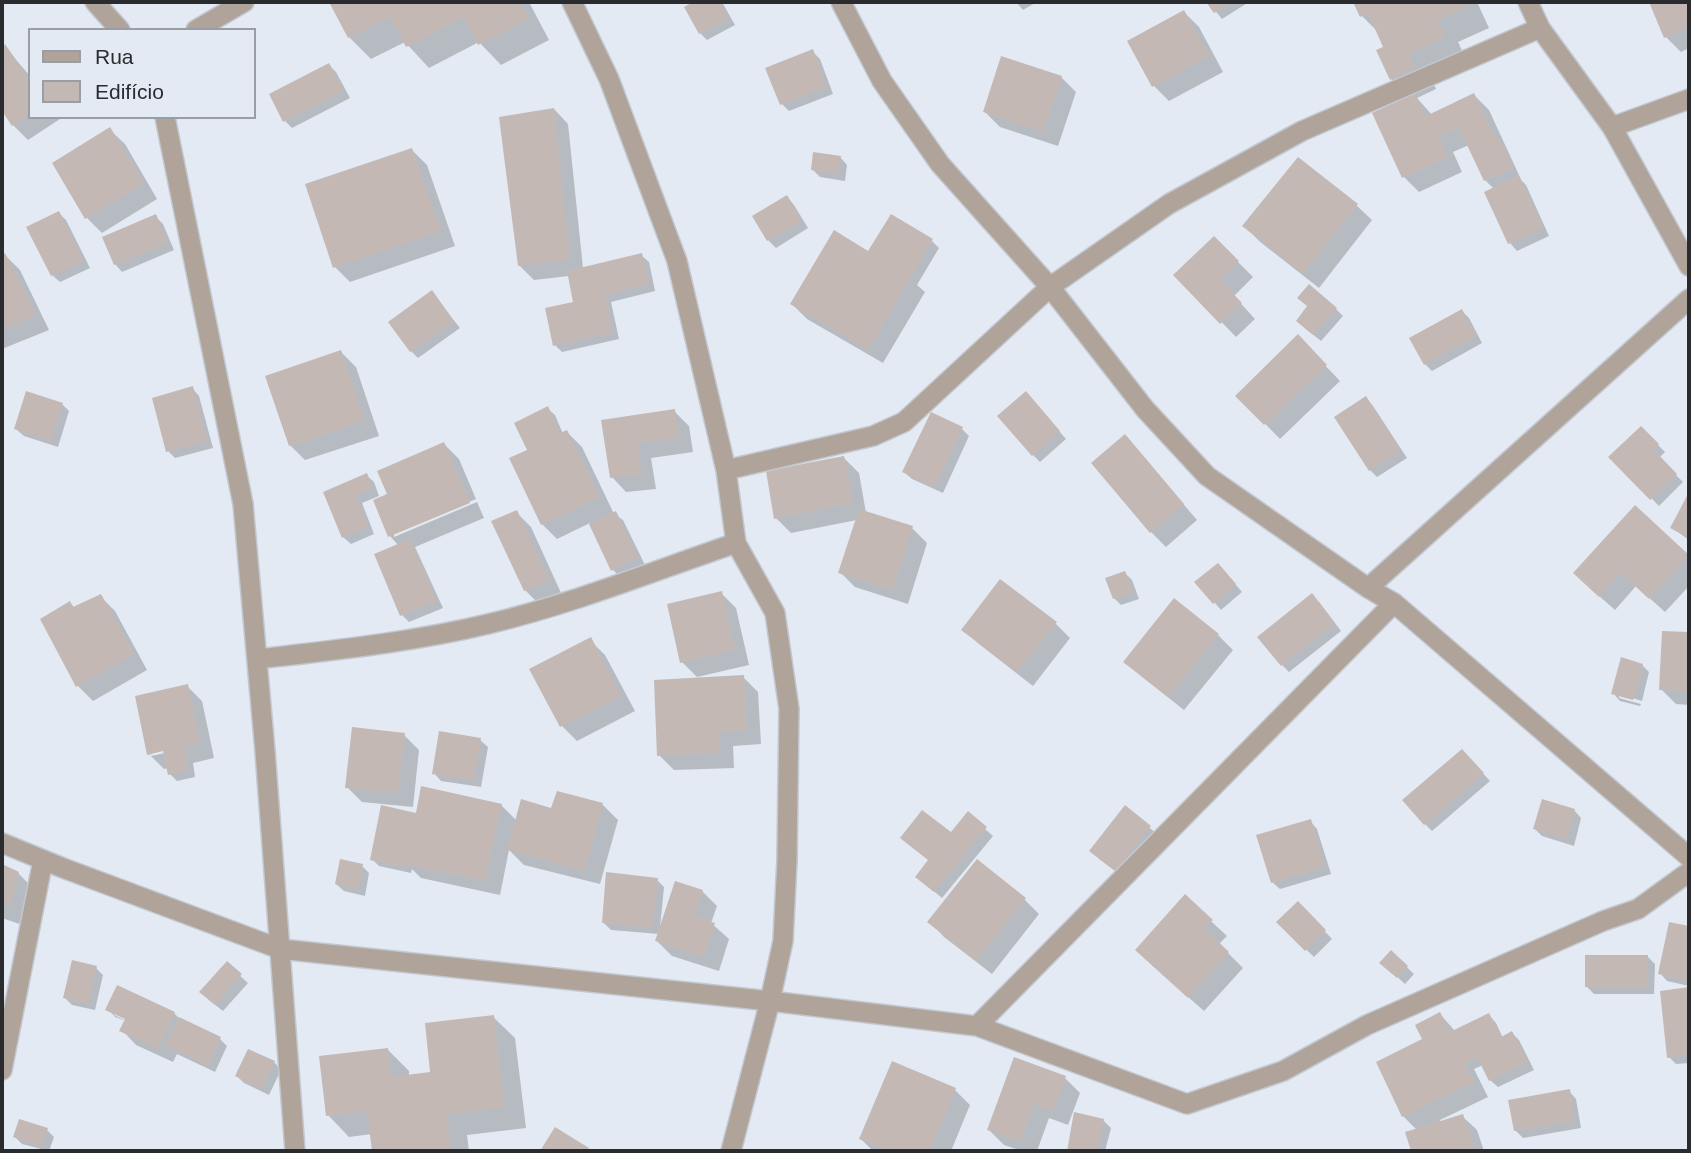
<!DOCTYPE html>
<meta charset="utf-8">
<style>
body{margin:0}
#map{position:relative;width:1691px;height:1153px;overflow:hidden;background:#e4eaf3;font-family:Helvetica,sans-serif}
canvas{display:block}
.frame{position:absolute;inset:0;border:4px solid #292b2e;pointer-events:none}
.legend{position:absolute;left:28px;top:28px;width:228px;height:91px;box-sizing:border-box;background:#e4eaf3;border:2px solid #999ea4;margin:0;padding:9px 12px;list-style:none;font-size:21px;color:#292b2e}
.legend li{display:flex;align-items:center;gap:14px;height:35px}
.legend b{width:35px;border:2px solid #999ea4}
</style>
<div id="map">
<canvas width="1691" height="1153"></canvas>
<div class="frame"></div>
<ul class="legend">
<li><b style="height:9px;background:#afa39a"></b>Rua</li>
<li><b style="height:19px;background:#c3b8b4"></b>Edifício</li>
</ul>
</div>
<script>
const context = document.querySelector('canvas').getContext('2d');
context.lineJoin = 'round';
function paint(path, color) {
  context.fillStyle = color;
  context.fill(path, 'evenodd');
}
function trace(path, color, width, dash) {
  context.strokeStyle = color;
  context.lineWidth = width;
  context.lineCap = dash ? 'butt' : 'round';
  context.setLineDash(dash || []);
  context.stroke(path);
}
paint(new Path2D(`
 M331,2H535L530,4L549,40L501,65L479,42L429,68L405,42L371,59L349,37Z
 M696,2H722L735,25L707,40L700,33L687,7Z
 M1016,2H1037L1023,10Z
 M1208,2H1249L1222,19Z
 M1355,2H1477L1489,28L1458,42L1466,59L1430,76L1436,89L1417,98L1432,115L1474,95L1489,110L1519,175L1517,176L1526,185L1549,236L1517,251L1510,243L1486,193L1494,189L1485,180L1469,145L1453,152L1462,172L1419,192L1404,177L1374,114L1410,98L1391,79L1386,47L1379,33L1362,16Z
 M1651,2H1689V48L1681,52L1666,37Z
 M1184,12L1199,27L1223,72L1169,101L1154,86L1129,42Z
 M5,47L30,76V117H59L60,119L28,140L13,125L2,108V49Z
 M812,51L820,59L833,94L789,111L782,104Z
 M329,65L336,72L350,98L292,128L285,121Z
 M1061,77L1076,92L1058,146L1000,127L985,112Z
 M554,109L568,124L583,268L641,255L649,262L655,291L611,302L619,339L562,352L555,345L575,303L569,276L534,280L519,265Z
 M110,130L125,144L157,199L102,233L87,218Z
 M412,150L427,165L455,246L350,282L335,267L307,185Z
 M840,157L847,165L845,181L820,177L813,170Z
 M1298,160L1357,206L1372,220L1319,288L1259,241L1245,226Z
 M787,197L794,205L808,228L776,248L768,240L754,217Z
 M59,213L66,220L90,268L60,282L52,275Z
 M155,216L163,224L174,250L122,272L115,264Z
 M1214,238L1253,277L1234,296L1255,319L1236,337L1176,275Z
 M932,241L939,248L917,285L925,292L883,363L807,319L792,304L869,253Z
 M5,255L20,270L49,330L2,349V257Z
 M432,293L460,328L418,358L411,351Z
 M1309,307L1336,309L1343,316L1321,341L1305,328Z
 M1462,311L1469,318L1482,343L1432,371L1425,364Z
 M1298,337L1340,381L1280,439L1238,396Z
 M341,352L356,367L379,436L305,460L290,445Z
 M192,388L199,396L213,448L175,458L168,451Z
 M1366,398L1373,406L1407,458L1377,477L1370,470Z
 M1033,401L1066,439L1040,462L1033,455Z
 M62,404L69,411L58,447L24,436L16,429Z
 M547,408L555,415L563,434L567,432L582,447L614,514L623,520L645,565L620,577L613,570L590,523L557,539L542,524L529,451Z
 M674,411L689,426L693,452L651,458L656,489L626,492L612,477L603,421Z
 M1641,428L1665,452L1659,458L1683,482L1659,506L1611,457Z
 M962,429L969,436L943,493L912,479L904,472Z
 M1125,436L1197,520L1166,547L1151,532Z
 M444,444L459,459L476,499L394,533V537L477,502L484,518L415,547L443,608L409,622L402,615L399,546L390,536L375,501L390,495Z
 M844,458L859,473L866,513L912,528L927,543L908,604L855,587L840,572L857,520L791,533L776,518Z
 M366,475L374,482L379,496L362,503L374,534L351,544L343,537L325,493Z
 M1689,495V540L1672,528Z
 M1635,507L1689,557V586L1665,612L1636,586L1615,610L1590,588Z
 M516,512L531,527L562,595L540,605L525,590L494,522Z
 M1225,572L1242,592L1221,610L1197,582Z
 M1125,573L1132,580L1139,599L1121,605L1114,598Z
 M721,593L736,608L749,665L697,677L682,662Z
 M100,596L115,611L147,670L93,701L78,686L43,620L70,603L75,608Z
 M1319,602L1341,631L1289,672L1282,665Z
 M1055,623L1070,638L1033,686L979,644L964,630Z
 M1663,633L1689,634V705L1676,704L1661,689Z
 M1218,635L1233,650L1184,710L1141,676L1126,661Z
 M590,640L605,655L635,711L577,741L562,726Z
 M1642,665L1649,672L1642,701L1619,694V698L1641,704L1640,706L1620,701L1613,693Z
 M743,677L758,692L761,744L733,746L734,768L674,770L659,755Z
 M187,686L202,701L214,758L193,763L195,777L177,781L170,774L169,768L164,769L149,754ZM165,749V753L151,756L150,753Z
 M404,735L419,750L413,807L362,802L347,787Z
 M480,740L488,747L481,787L441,781L434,773Z
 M1469,758L1490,781L1432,831L1425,824Z
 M558,793L603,805L618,820L600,884L524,865L509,850L500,895L421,878L412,869L411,873L379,866L372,859L417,815L501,805L517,821L553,810Z
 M1125,807L1157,834L1123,877L1098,858Z
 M1574,810L1581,818L1574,846L1542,836L1535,829Z
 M1310,821L1317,829L1331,874L1280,889L1272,882Z
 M985,829L993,836L942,898L917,877L951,835Z
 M2,866L18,873L40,895L31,928L2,918Z
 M362,866L369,873L365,896L344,891L336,884Z
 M657,880L664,887L660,928L702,891L717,906L711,923L729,939L719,971L672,956L657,941L659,934L611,930L604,923Z
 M1185,897L1227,936L1219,944L1243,968L1204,1011L1152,965Z
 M1024,899L1039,914L992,974L944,937L930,922Z
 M1298,903L1332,939L1314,957L1278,922Z
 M1671,924L1689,928V986L1667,981L1660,973Z
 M1391,952L1414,974L1405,984L1382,963Z
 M1648,957L1655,964L1654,994H1594L1586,986Z
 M227,964L248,983L223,1011L209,1000Z
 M96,968L103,975L95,1010L72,1005L65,998Z
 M1689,989V1063L1676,1064L1669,1057L1662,993Z
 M108,1009L174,1013L181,1020L220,1039L227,1046L215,1072L177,1054L173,1062L136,1045L122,1030L126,1021L115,1017ZM114,1011L133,1024L114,1015Z
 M1440,1014L1455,1031L1489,1015L1496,1023L1503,1038L1512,1033L1519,1040L1534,1070L1498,1087L1490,1080L1483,1065L1474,1069L1488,1097L1440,1120L1441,1123L1462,1116L1477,1130L1484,1151H1413L1407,1133L1417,1130L1403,1116L1425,1040Z
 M493,1017L515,1038L526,1128L467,1135L469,1151H374L372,1134L349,1137L328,1115L387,1049L409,1071V1076L432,1073Z
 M274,1062L281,1070L269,1095L244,1083L237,1076Z
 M1065,1078L1080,1093L1068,1125L1049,1118L1037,1151H1022L1004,1145L989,1130Z
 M955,1090L970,1105L951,1151H873L861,1139Z
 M1569,1091L1576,1099L1581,1128L1523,1138L1515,1130Z
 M1076,1114L1104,1121L1111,1128L1105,1151H1068Z
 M47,1130L54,1137L49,1151L22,1144L15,1137Z`), '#0003');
paint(new Path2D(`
 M329,2H520L529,19L478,45L464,17L406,47L390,17L348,38Z
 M693,2H720L729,18L699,34L684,7Z
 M1206,2H1231L1214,13Z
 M1353,2H1467L1469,6L1438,20L1446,37L1409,54L1416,67L1390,80L1376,50L1383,47L1368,13L1360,17Z
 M1649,2H1689V27L1664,38Z
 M1184,10L1209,56L1152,87L1127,41Z
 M5,44L30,80V115L12,126L2,111V47Z
 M813,49L827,87L780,105L765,68Z
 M1001,56L1062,76L1043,132L983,112Z
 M329,63L344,90L283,122L269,94Z
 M1415,93L1426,116L1474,93L1497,141L1500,139L1513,168L1484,181L1459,128L1439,137L1448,157L1402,178L1372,113Z
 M554,108L570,260L518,266L499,117Z
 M110,127L144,183L85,219L52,163Z
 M412,148L441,231L333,268L305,184Z
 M813,152L841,156L838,174L811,170Z
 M1298,157L1358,204L1303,274L1242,226Z
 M1519,175L1543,228L1508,244L1484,192Z
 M787,195L802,220L767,241L752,216Z
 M59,211L84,261L51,276L26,227Z
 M156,214L168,243L114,265L102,237Z
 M891,214L933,239L868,350L790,304L834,230L868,251Z
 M1214,236L1239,261L1220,280L1242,303L1220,324L1173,275Z
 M5,253L36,315L2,329V255Z
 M642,253L649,284L605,295L613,332L553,346L545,308L573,302L567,271Z
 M1309,284L1337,308L1313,335L1296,321L1307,306L1297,298Z
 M432,290L454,321L410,352L388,322Z
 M1462,309L1476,336L1424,365L1409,338Z
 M1298,334L1327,365L1264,425L1235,396Z
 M341,350L365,421L289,446L265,376Z
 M193,386L207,441L166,452L152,398Z
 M26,391L63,403L51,441L14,429Z
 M1026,391L1060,431L1032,456L997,416Z
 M1366,396L1401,450L1369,471L1334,417Z
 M548,406L560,433L567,430L600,497L541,525L509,458L527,450L514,423Z
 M675,409L679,438L637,443L642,474L610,478L601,420Z
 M931,412L963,427L935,487L902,472Z
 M1641,426L1659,444L1653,449L1677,474L1650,500L1608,457Z
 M1125,434L1184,504L1150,533L1091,463Z
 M444,442L470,503L388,537L373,500L387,494L377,471Z
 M844,456L853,503L774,519L766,471Z
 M367,473L373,488L356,496L368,526L342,538L323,492Z
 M1689,492V538L1670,528Z
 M1635,505L1689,555L1649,599L1620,572L1599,597L1573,573Z
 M859,509L913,526L893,590L838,573Z
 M517,510L549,580L524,591L491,521Z
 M616,511L638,557L611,571L589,524Z
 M410,539L437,601L400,616L374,554Z
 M1218,563L1236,584L1213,604L1194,582Z
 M1125,571L1133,592L1113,599L1105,578Z
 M1000,579L1057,622L1017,672L961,630Z
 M722,591L735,650L680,663L667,604Z
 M1312,593L1335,623L1281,666L1257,637Z
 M101,594L134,654L76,687L40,619L70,601L73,607Z
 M1174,598L1219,634L1168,697L1123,662Z
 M1662,631L1689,632V691L1659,690Z
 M591,637L621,696L560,727L529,669Z
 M1621,657L1643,664L1633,700L1611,694Z
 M744,675L747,730L719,732L720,753L657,756L654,680Z
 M188,684L200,743L184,747L189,770L168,775L163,751L147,755L135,696Z
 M352,727L405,733L398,793L345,788Z
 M439,731L481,738L474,781L432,774Z
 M1462,749L1484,773L1424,825L1402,800Z
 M421,786L502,804L485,881L404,864V867L370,860L381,805L416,813Z
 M557,791L603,803L585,871L507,850L521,799L551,808Z
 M1542,799L1575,809L1567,839L1533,829Z
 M1125,805L1151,826L1115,871L1089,851Z
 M922,810L951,832L968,811L987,827L934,892L915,877L928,860L900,838Z
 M1311,819L1325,867L1271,883L1256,835Z
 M340,859L363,864L358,889L335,884Z
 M977,859L1026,898L976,961L927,922Z
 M2,864L19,872L10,907L2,905Z
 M606,872L658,878L652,928L602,923Z
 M675,881L703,890L694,916L715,923L704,957L655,941Z
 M1185,894L1213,920L1204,928L1229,952L1188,998L1135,950Z
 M1298,901L1326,930L1305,951L1276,922Z
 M1669,922L1689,926L1687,981L1658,974Z
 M1391,950L1408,966L1397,978L1379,963Z
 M1585,955H1648V988L1585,987Z
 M72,960L97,966L88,1004L63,998Z
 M227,961L242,974L215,1005L199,992Z
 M117,985L175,1012L158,1049L119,1031L125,1019L105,1010Z
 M1689,987V1055L1667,1058L1660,991Z
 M1440,1012L1450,1032L1489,1013L1501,1037L1512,1031L1528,1062L1489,1081L1477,1057L1465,1063L1474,1082L1402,1117L1376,1062L1422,1039L1415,1025Z
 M494,1015L505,1107L447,1114L451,1151H372L367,1111L326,1116L319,1056L388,1048L391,1077L430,1072L425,1023Z
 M179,1017L221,1037L208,1066L166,1046Z
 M248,1049L275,1061L261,1089L235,1076Z
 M1014,1057L1066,1076L1053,1111L1034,1104L1020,1142L987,1130Z
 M892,1061L956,1088L930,1151H887L859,1139Z
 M1570,1089L1574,1121L1514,1131L1508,1100Z
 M1074,1112L1104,1119L1097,1151H1067Z
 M1463,1114L1475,1151H1411L1405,1132Z
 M19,1119L48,1128L41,1147L13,1137Z
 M555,1127L589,1148L587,1151H540Z`), '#c3b8b4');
const minor = new Path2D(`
 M95,2L120,30
 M572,2L609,79L677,261L726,470L736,543L775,613L789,709L787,860L783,941L770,1001L731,1151
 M841,2L882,81L940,164L1050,287L1145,409L1207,476L1368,588L1394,603L1689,857
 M1528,2L1540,28L1612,127L1689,266
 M196,30L244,2
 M165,117L243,504L265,751L295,1151
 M1612,127L1689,99
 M726,470L873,436L904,422L1050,287L1169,204L1302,131L1540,28
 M1368,588L1689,299
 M258,659C335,650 413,642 488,624C572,604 654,571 736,543
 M2,843L63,868L280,949L770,1001L977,1026L1187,1104L1283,1071L1367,1025L1603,921L1638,909L1689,872
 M977,1026L1394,603
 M2,1070L43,860`);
trace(minor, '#c2c8d0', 22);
trace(minor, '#afa39a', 19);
</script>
